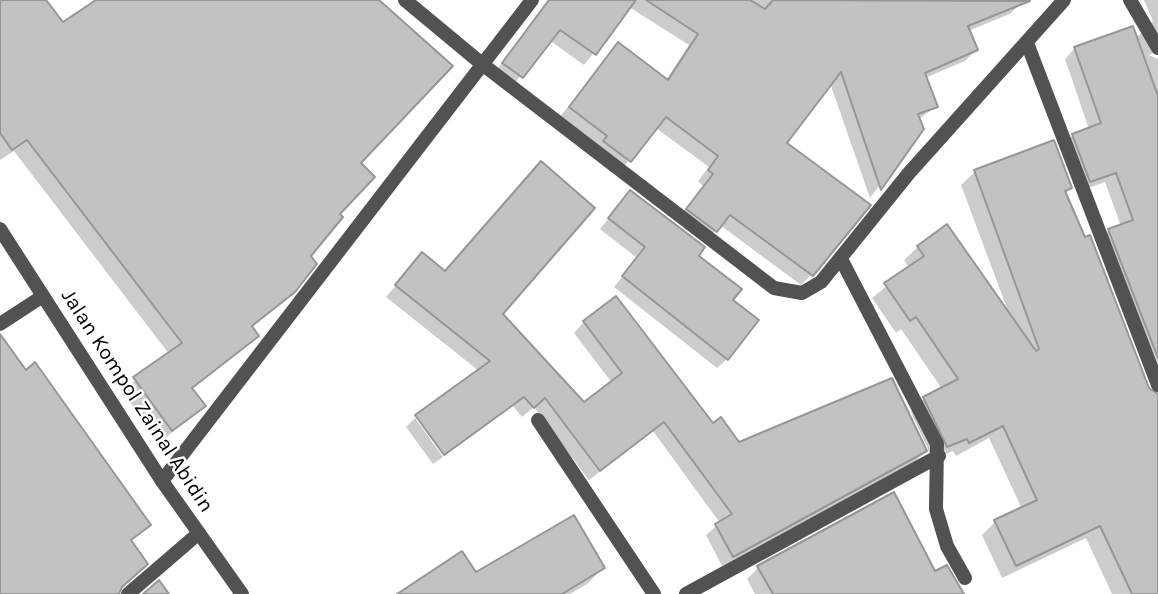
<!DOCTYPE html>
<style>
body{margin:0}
canvas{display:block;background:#fff}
</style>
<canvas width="1158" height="594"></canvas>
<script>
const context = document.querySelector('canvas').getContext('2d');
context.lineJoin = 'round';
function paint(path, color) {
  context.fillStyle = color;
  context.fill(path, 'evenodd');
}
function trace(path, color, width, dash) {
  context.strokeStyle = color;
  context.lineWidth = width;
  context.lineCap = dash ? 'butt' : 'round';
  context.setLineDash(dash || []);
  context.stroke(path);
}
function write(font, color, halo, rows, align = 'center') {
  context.font = font + ' Karla,sans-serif';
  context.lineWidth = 5;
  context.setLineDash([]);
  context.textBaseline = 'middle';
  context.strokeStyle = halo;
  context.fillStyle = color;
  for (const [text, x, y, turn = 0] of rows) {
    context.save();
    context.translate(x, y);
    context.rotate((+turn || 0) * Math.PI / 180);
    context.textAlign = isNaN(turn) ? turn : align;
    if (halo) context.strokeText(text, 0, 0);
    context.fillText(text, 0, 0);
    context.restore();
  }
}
paint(new Path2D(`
 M0,0H47L63,25L99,0H377L358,163L337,214L308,256L294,291L251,327L257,336L191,389L204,406L159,443L122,391L169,354L14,151L0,160Z
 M548,0H830L839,7L845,0H1019L1021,3L1010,14L968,31L976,50L965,61L925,78L936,106L918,120L922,129L870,198L830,83L784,144L812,274L801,285L720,225L705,242L677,220L703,186L698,181L709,167L656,128L619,172L559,118L618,44L666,80L689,45L629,7L584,65L549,40L511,88L493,75Z
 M1144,0H1158V51L1149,55L1158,59V381L1099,241L1109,230L1121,226L1105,182L1080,191L1062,146L1073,135L1089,129L1065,59L1075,48L1133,28L1138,36L1153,21Z
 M975,172L1070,188L1065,194L1158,414V594H1112L1086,538L1002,578L982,535L995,522L1022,509L989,438L956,456L953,451L933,460L911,412L924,398L942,389L901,329L896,333L872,298L909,268L904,260L918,247L1008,311L961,185Z
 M630,192L697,256L730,300L727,359L717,368L614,287L637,258L600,229Z
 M422,255L500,314L584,404L612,383L574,333L584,322L739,444L925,451L915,462L722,566L706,535L720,523L653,431L589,480L534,407L522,417L513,406L446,455L417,415L479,371L386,297Z
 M415,418L443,457L433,464L406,427Z
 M603,568L587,584L570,594H400L475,575Z
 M758,568L961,594H755L747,579Z`), '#0003');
const building = new Path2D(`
 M0,0H46L63,22L96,0H379L453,66L361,163L375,177L340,214L343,217L311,256L317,264L295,292L252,326L259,336L192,388L206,406L172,431L133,377L182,343L27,140L12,150L0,133Z
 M549,0H636L596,55L560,30L523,78L502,63Z
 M646,0H750L765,9L773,0L1030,1L968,26L978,50L925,73L938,107L918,114L924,129L881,190L841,72L787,143L871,205L813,276L730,215L717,232L686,209L713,174L708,170L718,156L666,117L631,162L603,141L607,136L569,107L618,42L668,80L698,34Z
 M1133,26L1158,96V358L1108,229L1133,220L1116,173L1090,182L1072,134L1101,123L1074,47Z
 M1054,140L1072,188L1065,191L1085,237L1090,235L1149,388L1158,394V594H1132L1100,526L1016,566L994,520L1037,500L1003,426L969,443L967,439L947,447L923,397L958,379L916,317L910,321L884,283L924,256L917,246L947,224L1036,351L1039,349L974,170Z
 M541,161L595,208L503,314L584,402L622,373L583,321L616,296L713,423L721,417L739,442L892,378L927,451L733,557L715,524L732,514L664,422L600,471L545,398L534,408L524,397L444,455L415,415L490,361L395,285L422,252L445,271Z
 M630,190L705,247L699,256L742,289L733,300L759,320L728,360L622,276L645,247L608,218Z
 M0,334L26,370L35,362L151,525L131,540L148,564L122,587L119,594H0Z
 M894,492L935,571L947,565L964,594H773L757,566Z
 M574,515L605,568L562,594H397L462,551L476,572Z
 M159,580L169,594H143Z`);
paint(building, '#c2c2c2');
trace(building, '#969696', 2);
trace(new Path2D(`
 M405,0L482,64L774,288L802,293L821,282L909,173L1064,0
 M1130,0L1158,48
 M1027,43L1158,385
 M841,259L937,444L936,509L947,546L965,578
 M0,324L43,296
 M538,420L654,594
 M162,481L532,0
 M128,594L199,533
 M686,594L939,456`), '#525252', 14);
trace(new Path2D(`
 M0,229L162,481L242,594`), '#525252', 14);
write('21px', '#000', '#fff', [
 ["Jalan Kompol Zainal Abidin",137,401,57]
]);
</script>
